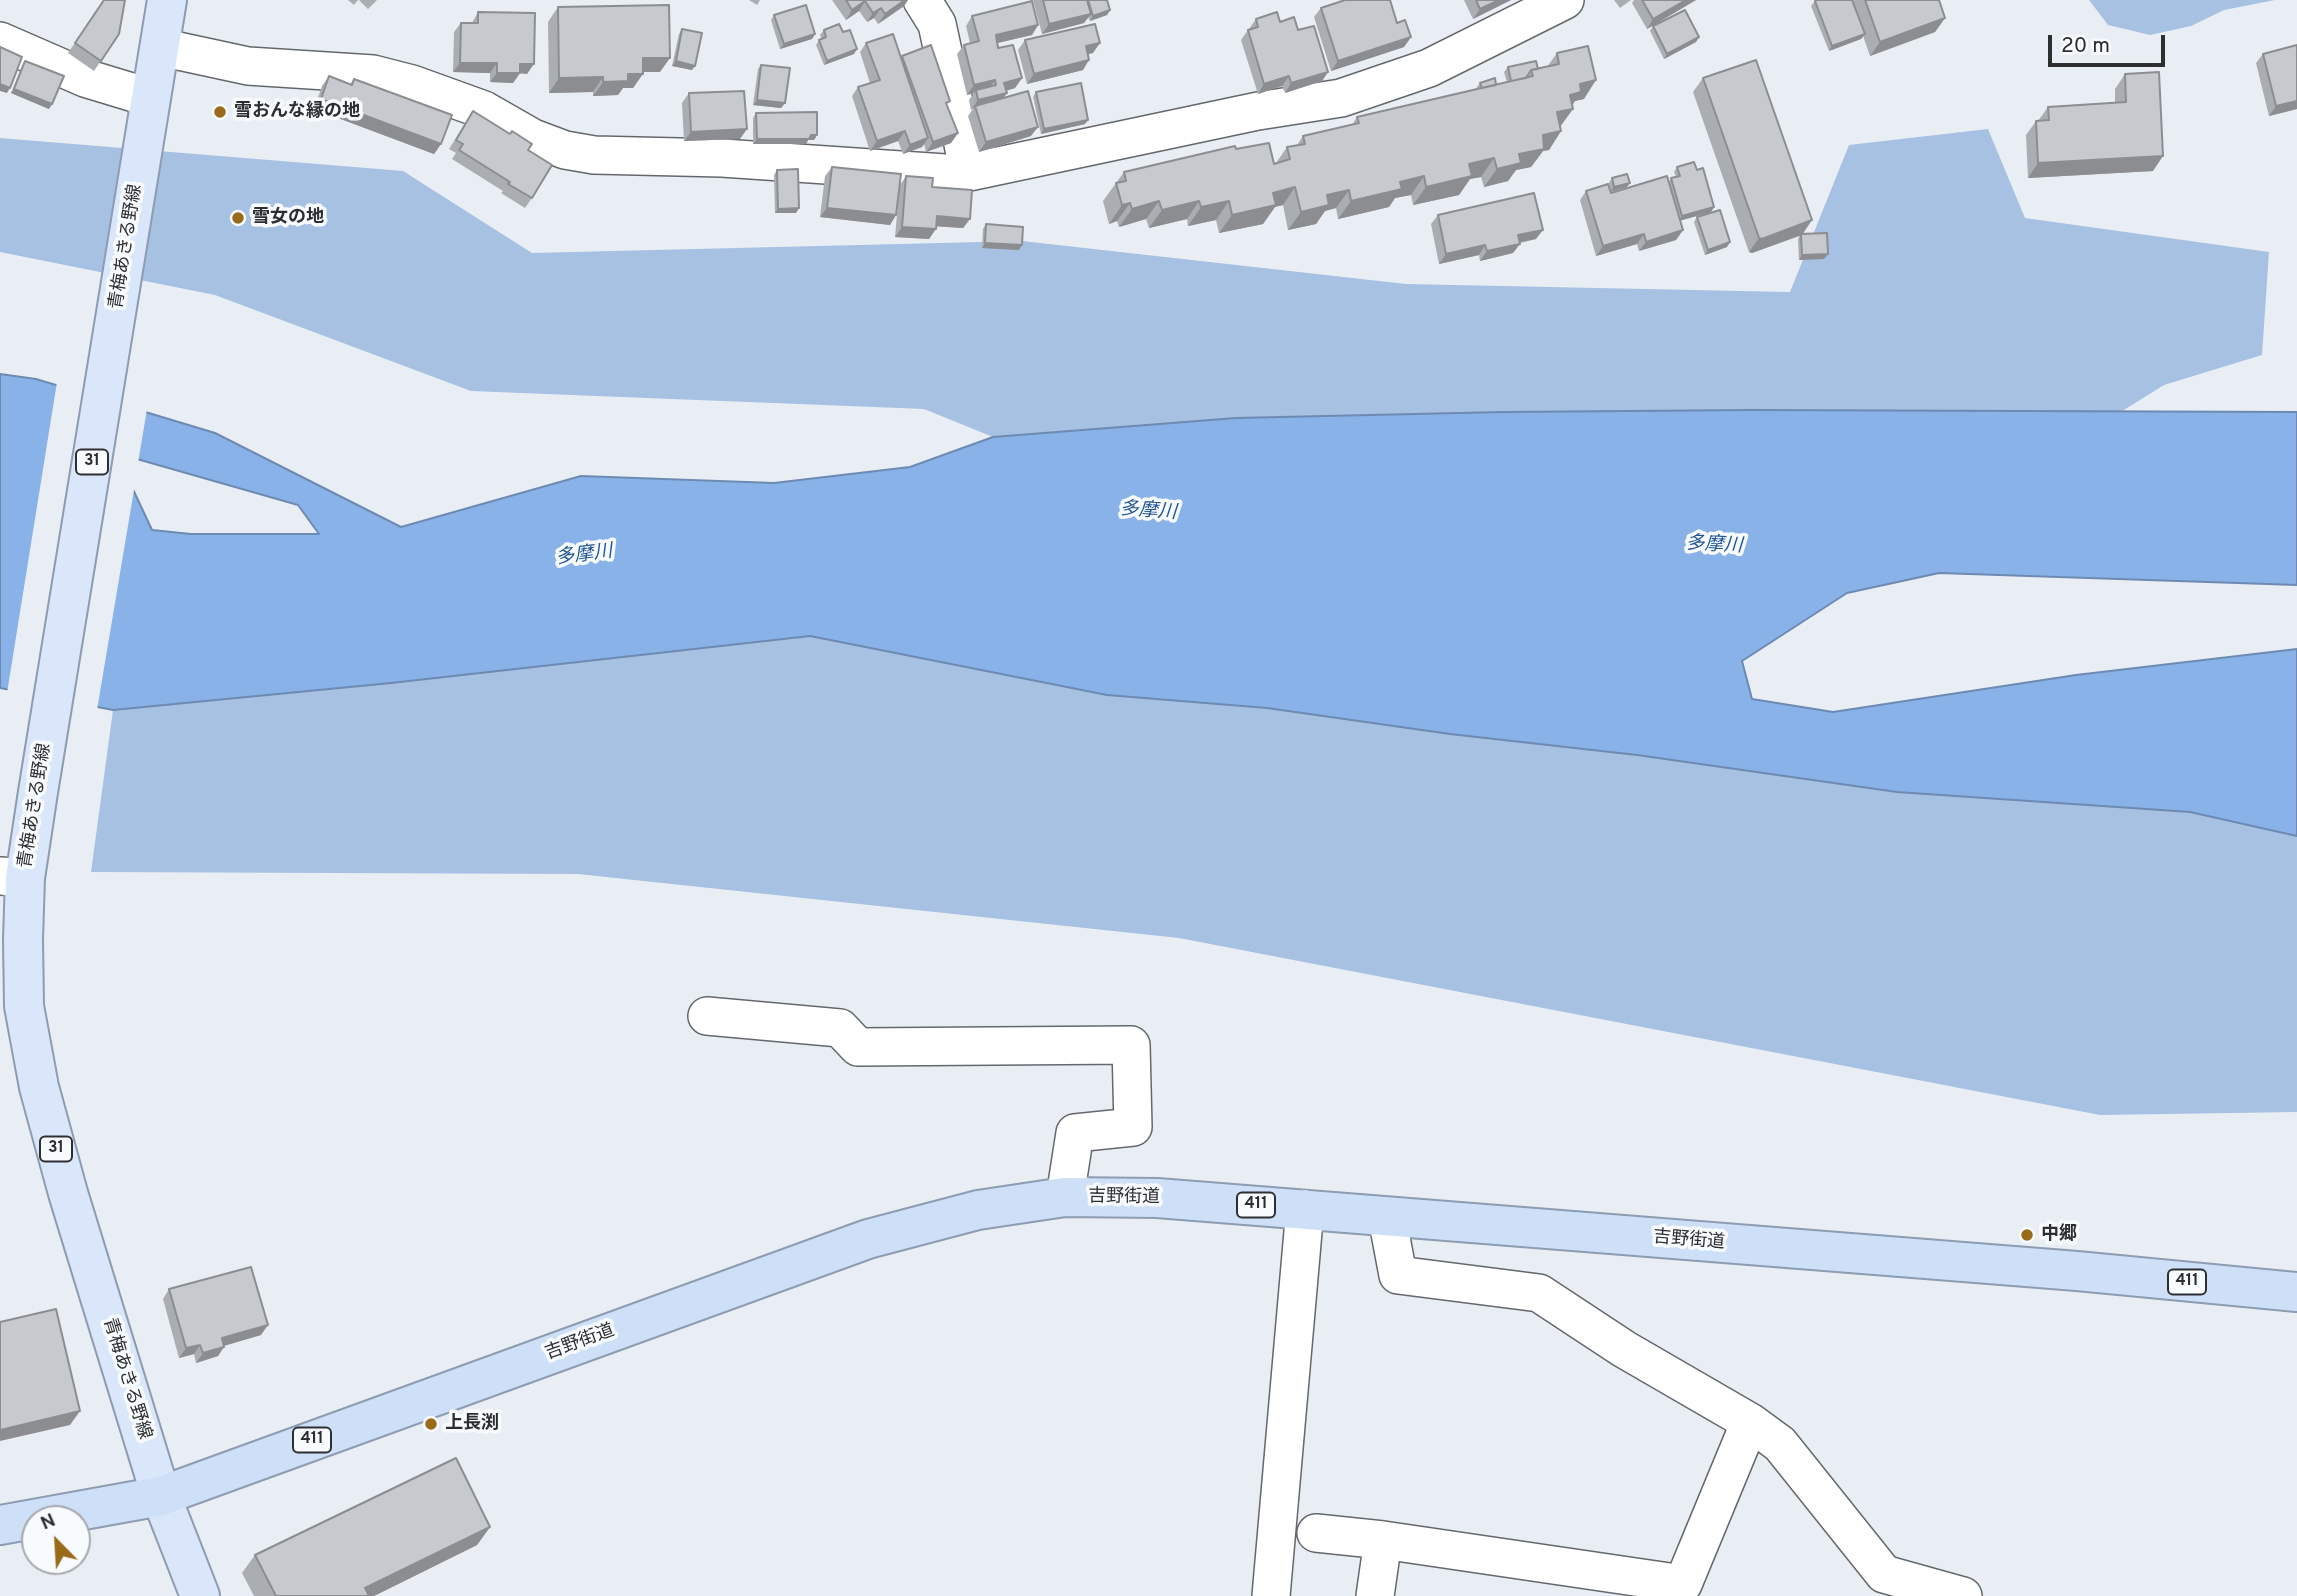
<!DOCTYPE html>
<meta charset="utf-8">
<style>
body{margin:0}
#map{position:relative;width:2297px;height:1596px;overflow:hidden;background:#e9eef4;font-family:Overpass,sans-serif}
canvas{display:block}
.north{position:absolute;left:21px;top:1505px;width:70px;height:70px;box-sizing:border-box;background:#f8fbfe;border:2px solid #a6a9ac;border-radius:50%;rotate:336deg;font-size:19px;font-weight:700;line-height:28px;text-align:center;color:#2c2e30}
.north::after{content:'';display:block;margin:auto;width:24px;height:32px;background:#986a19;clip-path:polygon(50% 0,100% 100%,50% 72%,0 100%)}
.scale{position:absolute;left:2048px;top:35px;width:117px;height:32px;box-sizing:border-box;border:4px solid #2c2e30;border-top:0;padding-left:9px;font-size:21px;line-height:24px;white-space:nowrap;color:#2c2e30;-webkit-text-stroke:5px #f8fbfe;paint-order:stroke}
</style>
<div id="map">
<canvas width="2297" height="1596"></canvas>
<div class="north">N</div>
<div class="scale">20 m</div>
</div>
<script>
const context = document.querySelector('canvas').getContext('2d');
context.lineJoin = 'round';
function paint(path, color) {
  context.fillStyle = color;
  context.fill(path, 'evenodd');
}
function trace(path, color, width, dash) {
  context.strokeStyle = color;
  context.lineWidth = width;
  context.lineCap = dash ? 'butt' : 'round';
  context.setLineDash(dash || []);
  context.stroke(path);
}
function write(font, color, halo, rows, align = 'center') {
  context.font = font + ' Overpass,"Noto Sans JP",sans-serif';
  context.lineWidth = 7;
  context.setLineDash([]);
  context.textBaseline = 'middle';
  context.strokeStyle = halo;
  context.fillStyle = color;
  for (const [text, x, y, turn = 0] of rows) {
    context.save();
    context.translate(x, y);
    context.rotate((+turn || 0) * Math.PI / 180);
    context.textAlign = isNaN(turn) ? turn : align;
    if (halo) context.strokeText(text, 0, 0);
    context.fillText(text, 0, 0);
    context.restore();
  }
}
paint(new Path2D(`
 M2089,0H2275L2224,10L2191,26L2150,35L2108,25Z
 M1988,129L2025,218L2269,252L2262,355L2164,385L2119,413L1752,410L1504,412L1236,418L993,437L924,409L471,391L215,295L0,252V138L403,171L532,253L1022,241L1406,284L1790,292L1849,145Z
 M810,636L1107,695L1267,708L1450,734L1637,755L1897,792L2190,812L2297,836V1112L2100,1115L1179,938L578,874L91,872L113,710L391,683Z`), '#a7c1e3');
const water = new Path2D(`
 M0,374L36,379L215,433L401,527L581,476L774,483L910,467L993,437L1236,418L1504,412L1752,410L2297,412V585L1939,573L1847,593L1742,661L1752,699L1833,712L2076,675L2297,649V836L2190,812L1897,792L1637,755L1450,734L1267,708L1107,695L810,636L391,683L113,710L0,688ZM116,453L298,505L319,534H191L152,530Z`);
paint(water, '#89b2e9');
trace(water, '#6d8ab2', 2);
paint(new Path2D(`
 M57,382L147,409L138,463L122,458L135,484L97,710L7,693Z`), '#e9eef4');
const minor = new Path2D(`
 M922,0L937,24L966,158L976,170
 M0,41L85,78L151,98
 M160,47L248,66L373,74L412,84L484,110L533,138L565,150L594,155L722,158L960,174L1258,111L1341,98L1429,68L1565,0
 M0,876L25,878
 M707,1016L840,1028L858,1047L1131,1045L1133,1127L1075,1133L1065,1197
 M1387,1217L1398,1275L1539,1293L1624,1349L1750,1422L1780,1444L1884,1574L1963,1596
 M1316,1533L1383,1540L1683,1584L1750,1422
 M1271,1596L1305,1209
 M1375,1596L1383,1540`);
const primary = new Path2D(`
 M167,0L38,792L25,878L23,939L24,1006L39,1087L68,1193L161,1496L200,1596`);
const trunk = new Path2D(`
 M0,1525L161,1496L868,1239L978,1210L1065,1197L1157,1198L2077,1271L2297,1292`);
trace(minor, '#64686d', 40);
trace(primary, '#8d9cb1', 42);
trace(trunk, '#8d9cb1', 42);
trace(minor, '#fff', 37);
trace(primary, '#dae7fa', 38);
trace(trunk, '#cedff8', 38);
paint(new Path2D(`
 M104,0L119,34L94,71L68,53Z
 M348,0H358L354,5Z
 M359,0H377L368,9Z
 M749,0H760L757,5Z
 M832,0H908L904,6L878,24L874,18L867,22L859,11L846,20Z
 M1033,0H1107L1110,10L1107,15L1090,21L1088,17L1084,23L1042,34Z
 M1464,0H1511L1473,19Z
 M1614,0H1631L1620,8Z
 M1634,0H1696L1647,29L1632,3Z
 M1817,0H1939L1945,18L1935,32L1870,56L1863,36L1861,39L1829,51L1811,6L1815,1Z
 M558,7L660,72H643L633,88H623L618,95L593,96V92L549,93L548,22Z
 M1321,8L1397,23L1411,37L1404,47L1331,71L1314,17Z
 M478,12L527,74L520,73L513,83L490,82V73L453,72L454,32L461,23H472Z
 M774,15L815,34L812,39L780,49L771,20Z
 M972,16L1038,25L1032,35L997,43L998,48L1022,78L1015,88L1006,91L1007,93L1003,98L1031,136L979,152L968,116L973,109L971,110L969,100L974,93L967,95L957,54L964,45L970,43L966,26Z
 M1256,19L1280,22L1298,30L1328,72L1322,81L1285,93L1282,86L1258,94L1241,40L1248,30H1249V29Z
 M1653,26L1696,42L1664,59L1650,31Z
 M682,29L692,70L672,66L679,34Z
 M824,30L843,32L854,54L824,65L816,45L819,40L822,39L820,35Z
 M1025,40L1093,53L1088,54L1083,70L1027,84L1018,50Z
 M866,43L901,58L902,56L947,105L958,133L951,143L926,152L924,144L922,147L903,154L898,141L870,151L852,96L858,87L870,83L860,52Z
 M2297,45V109L2269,116L2256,63L2263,54Z
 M1557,53L1584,99L1575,101L1560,126L1561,131L1549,150L1543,151L1531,167L1516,170L1508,181L1484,187L1481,177L1470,179L1459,195L1413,205L1411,195L1395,198L1389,207L1338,219L1336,208L1325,211L1316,224L1288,230L1283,205L1275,207L1263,224L1219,233L1216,220L1188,226L1187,219L1149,228L1146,219L1119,227L1117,221L1109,224L1103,201L1124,172L1236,149L1274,164L1276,163L1287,147L1297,145L1303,136L1352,125L1357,117L1477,89V87L1480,83L1496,85L1507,82L1504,72L1508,67L1538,69L1547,67Z
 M25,61L52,104L49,109L11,93L22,66Z
 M761,65L785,103L781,108L753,105L758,69Z
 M2125,74L2153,171L2028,178L2026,135L2036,121H2038L2048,107L2115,103V89Z
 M329,76L350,84L354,79L441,144L434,154L314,109L322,86Z
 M1703,78L1803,234L1824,259L1799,260L1798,239L1800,235L1752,253L1749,252L1693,92Z
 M1036,92L1085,124L1041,134L1033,97Z
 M689,93L740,139L684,141L682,103Z
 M473,111L528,150L532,198L525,208L501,193L503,191L452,159L456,153L449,149Z
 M756,113L817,135L814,140H808L806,144H753V118Z
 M832,167L900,185L906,176L932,187L970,219L963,228L936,226L929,239L895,237L899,192L896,215L890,225L820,217L825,176Z
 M1677,167L1697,170L1714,207L1711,212L1680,220L1683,230L1676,240L1639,251L1637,244L1596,256L1580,200L1586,191L1611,193L1669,182L1671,178L1676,177L1674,172Z
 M777,170L799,208L796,213H775L774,175Z
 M1612,178L1627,187L1610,192L1609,183Z
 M1438,215L1536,239L1520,243L1513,253L1480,261L1479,255L1439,264L1431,224Z
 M1697,217L1727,247L1705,255L1694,222Z
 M986,224L1019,250L982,248L983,229Z
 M169,1289L261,1335L224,1346L218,1356L196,1363L194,1354L179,1358L163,1299Z
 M490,1527L477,1545L374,1596H254L242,1573L255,1555Z`), '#aaaeb2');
paint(new Path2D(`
 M905,0H908L904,6L878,24L885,14Z
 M1499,0H1511L1473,19L1480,9Z
 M1686,0H1696L1647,29L1653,19Z
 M865,1L859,11L846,20L852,10Z
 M881,8L874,18L867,22L873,13Z
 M1110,10L1107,15L1090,21L1093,16Z
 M1091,14L1084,23L1042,34L1049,24Z
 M1945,18L1935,32L1870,56L1880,42Z
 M1038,25L1032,35L989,45L996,35Z
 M815,34L812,39L780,49L784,44Z
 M1865,34L1861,39L1829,51L1832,46Z
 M1411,37L1404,47L1331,71L1338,61Z
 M1699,37L1696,42L1664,59L1667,54Z
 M1100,43L1093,53L1080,56L1086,46Z
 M857,49L854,54L824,65L827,61Z
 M643,58H670L660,72H633Z
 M1089,60L1083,70L1027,84L1034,74Z
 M676,61L695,66L692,70L672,66Z
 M460,63H497L490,73L453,72Z
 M520,64H534L527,74L520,73L513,83L490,82L497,73Z
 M1328,72L1322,81L1285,93L1291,83Z
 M628,74H643L633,88H623L618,95L593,96L603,82Z
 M1289,76L1282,86L1258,94L1264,84Z
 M603,77L593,92L549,93L559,78Z
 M1022,78L1015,88L997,93L1004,83Z
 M995,80L988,90H976L974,93L967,95L974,85Z
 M1596,80L1584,99L1575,101L1569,109H1573L1560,127L1544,131L1570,95L1580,84Z
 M0,84L10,88L7,93L0,91Z
 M14,89L52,104L49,109L11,93Z
 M1007,93L1000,103L975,106L971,110L978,100Z
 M321,99L441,144L434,154L314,109Z
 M757,100L785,103L781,108L753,105Z
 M2297,101V109L2269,116L2276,106Z
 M1088,120L1085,124L1041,134L1044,129Z
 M1038,127L1031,136L979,152L986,142Z
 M747,129L740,139L684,141L691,132Z
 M905,131L898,141L870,151L877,141Z
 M1561,131L1549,150L1543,151L1531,167L1516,170L1508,181L1484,187L1497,169L1519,154L1543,135Z
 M958,133L951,143L926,152L933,142Z
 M817,135L814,140H808L806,144H753L757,139Z
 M928,138L922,147L903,154L910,145Z
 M2163,156L2153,171L2028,178L2038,163Z
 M1494,158L1481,177L1470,179L1459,195L1413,205L1426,187L1469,164Z
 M1424,176L1411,195L1395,198L1389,207L1338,219L1351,201L1400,182Z
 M1630,183L1627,187L1610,192L1614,187Z
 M1295,187L1283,205L1275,207L1263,224L1219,233L1232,215L1273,193Z
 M1349,190L1336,208L1325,211L1316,224L1288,230L1301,212L1327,195Z
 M1159,201L1146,219L1119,227L1132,209Z
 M1199,201L1187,219L1149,228L1162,210Z
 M1229,201L1216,220L1188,226L1201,207Z
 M1130,203L1117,221L1109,224L1122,205Z
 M1714,207L1711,212L1679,221L1682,216Z
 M799,208L796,213H775L778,209Z
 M827,208L896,215L890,225L820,217Z
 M937,216L970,219L963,228L931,226Z
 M1812,220L1802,235L1752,253L1749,252L1759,238Z
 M902,227L936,229L929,239L895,237Z
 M1543,230L1536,239L1511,244L1518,235Z
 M1683,230L1676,240L1639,251L1646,242Z
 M1644,234L1637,244L1596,256L1603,246Z
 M1730,242L1727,247L1705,255L1708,250Z
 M985,243L1022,245L1019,250L982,248Z
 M1520,244L1513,253L1480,261L1487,251Z
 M1485,245L1479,255L1439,264L1446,254Z
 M1828,254L1824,259L1799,260L1802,255Z
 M268,1325L261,1335L216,1348L222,1338Z
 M200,1345L194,1354L179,1358L186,1348Z
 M224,1347L218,1356L196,1363L203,1353Z
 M80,1411L70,1425L0,1441V1430Z
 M490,1527L477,1545L374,1596H359L365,1588Z`), '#8b8d91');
const building = new Path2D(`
 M104,0H125L119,34L101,61L75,43Z
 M846,0H905L885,14L881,8L873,13L865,1L852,10Z
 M1043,0H1087L1091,14L1049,24Z
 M1088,0H1107L1110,10L1093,16Z
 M1345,0H1390L1397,23L1405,20L1411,37L1338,61L1321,8Z
 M1476,0H1499L1480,9Z
 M1642,0H1686L1653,19Z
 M1817,0H1852L1865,34L1832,46L1815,1Z
 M1865,0H1939L1945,18L1880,42Z
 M1032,1L1038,25L996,35L998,48L1013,45L1022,78L1004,83L1007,93L978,100L976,90L996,85L995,80L974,85L964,45L979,41L972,16Z
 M669,5L670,58H643V74H628V81L603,82V77L559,78L558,7Z
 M806,5L815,34L784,44L774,15Z
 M1685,10L1699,37L1667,54L1653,26Z
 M478,12L535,13L534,64H520V73H497V63H460L461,23H478Z
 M1277,12L1280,22L1294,17L1298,30L1314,26L1328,72L1291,83L1289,76L1264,84L1248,30L1258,27L1256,19Z
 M839,24L843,32L850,30L857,49L827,61L819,40L826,37L824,30Z
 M1095,24L1100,43L1086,46L1089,60L1034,74L1025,40Z
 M682,29L702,33L695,66L676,61Z
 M893,34L928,138L910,145L905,131L877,141L858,87L880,80L866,43Z
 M931,45L950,101L946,103L958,133L933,142L902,56Z
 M2297,45V101L2276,106L2263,54Z
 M1588,46L1596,80L1580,84L1581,92L1570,95L1573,109L1557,112L1561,131L1543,135L1544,149L1519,154L1521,163L1497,169L1494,158L1469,164L1472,176L1426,187L1424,176L1400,182L1402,189L1351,201L1349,190L1327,195L1329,205L1301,212L1295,187L1273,193L1276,205L1232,215L1229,201L1201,207L1199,201L1162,210L1159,201L1132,209L1130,203L1122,205L1116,183L1126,181L1124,172L1235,146L1236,149L1269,143L1274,164L1290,159L1287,147L1305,144L1303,136L1359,123L1357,117L1533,76L1531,70L1559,64L1557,53Z
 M0,47L22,57L10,88L0,84Z
 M1756,60L1812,220L1762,239L1759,238L1703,78Z
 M25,61L64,76L52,104L14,89Z
 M1536,61L1538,69L1531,70L1526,78L1511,81L1508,67Z
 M761,65L790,68L785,103L757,100Z
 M2159,72L2163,156L2038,163L2036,121L2049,120L2048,107L2126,102L2125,74Z
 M329,76L352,85L354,79L452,115L441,144L321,99Z
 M1495,78L1496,85L1482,88L1480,83Z
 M1081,83L1088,120L1044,129L1036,92Z
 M744,91L747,129L691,132L689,93Z
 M1028,91L1038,127L986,142L975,106Z
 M473,111L510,134L512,131L532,144L528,150L552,165L532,198L508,184L510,182L459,150L463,144L456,140Z
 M817,112V135H811L809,139H757L756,113Z
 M1694,162L1697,170L1703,168L1714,207L1682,216L1671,178L1680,176L1677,167Z
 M832,167L901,174L896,215L827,208Z
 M798,169L799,208L778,209L777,170Z
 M1627,174L1630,183L1614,187L1612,178Z
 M906,176L933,178L932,187L972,190L970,219L937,216L936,229L902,227Z
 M1667,176L1683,230L1646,242L1644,234L1603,246L1586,191L1608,184L1611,193Z
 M1534,193L1543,230L1518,235L1520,244L1487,251L1485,245L1446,254L1438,215Z
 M1720,210L1730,242L1708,250L1697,217Z
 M986,224L1023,227L1022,245L985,243Z
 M1827,233L1828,254L1802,255L1801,234Z
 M251,1267L268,1325L222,1338L224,1347L203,1353L200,1345L186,1348L169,1289Z
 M56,1309L80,1411L0,1430V1322Z
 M456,1458L490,1527L365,1588L369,1596H276L255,1555Z`);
paint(building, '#c6cacf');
trace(building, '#8b8d91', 2);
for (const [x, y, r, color] of [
 [220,112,7,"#986a19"],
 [238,218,7,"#986a19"],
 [2027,1235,7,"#986a19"],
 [431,1424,7,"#986a19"]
]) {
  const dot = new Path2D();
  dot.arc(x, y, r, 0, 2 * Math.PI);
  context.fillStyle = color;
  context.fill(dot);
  trace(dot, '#f8fbfe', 2.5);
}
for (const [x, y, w] of [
 [92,462,32],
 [56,1149,32],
 [1256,1205,38],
 [2187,1282,38],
 [312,1440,38]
]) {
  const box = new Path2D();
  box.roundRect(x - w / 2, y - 12.5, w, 25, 5);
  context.fillStyle = '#f8fbfe';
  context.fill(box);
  trace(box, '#2c2e30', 2);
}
write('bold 16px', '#2c2e30', null, [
 ["31",92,462],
 ["31",56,1149],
 ["411",1256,1205],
 ["411",2187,1282],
 ["411",312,1440]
]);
write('bold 18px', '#2c2e30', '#f8fbfe', [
 ["雪おんな縁の地",234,112],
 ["雪女の地",252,218],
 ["中郷",2041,1235],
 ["上長渕",445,1424]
], 'left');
write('18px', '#2c2e30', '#f8fbfe', [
 ["青梅あきる野線",127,247,-81],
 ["青梅あきる野線",36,806,-81],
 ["吉野街道",1124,1198,1],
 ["吉野街道",1689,1241,5],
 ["吉野街道",580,1343,-20],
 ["青梅あきる野線",126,1379,73]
]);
write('italic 19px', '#1f5495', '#f8fbfe', [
 ["多摩川",1148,512,4],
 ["多摩川",1714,546,3],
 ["多摩川",584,556,-7]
]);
</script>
